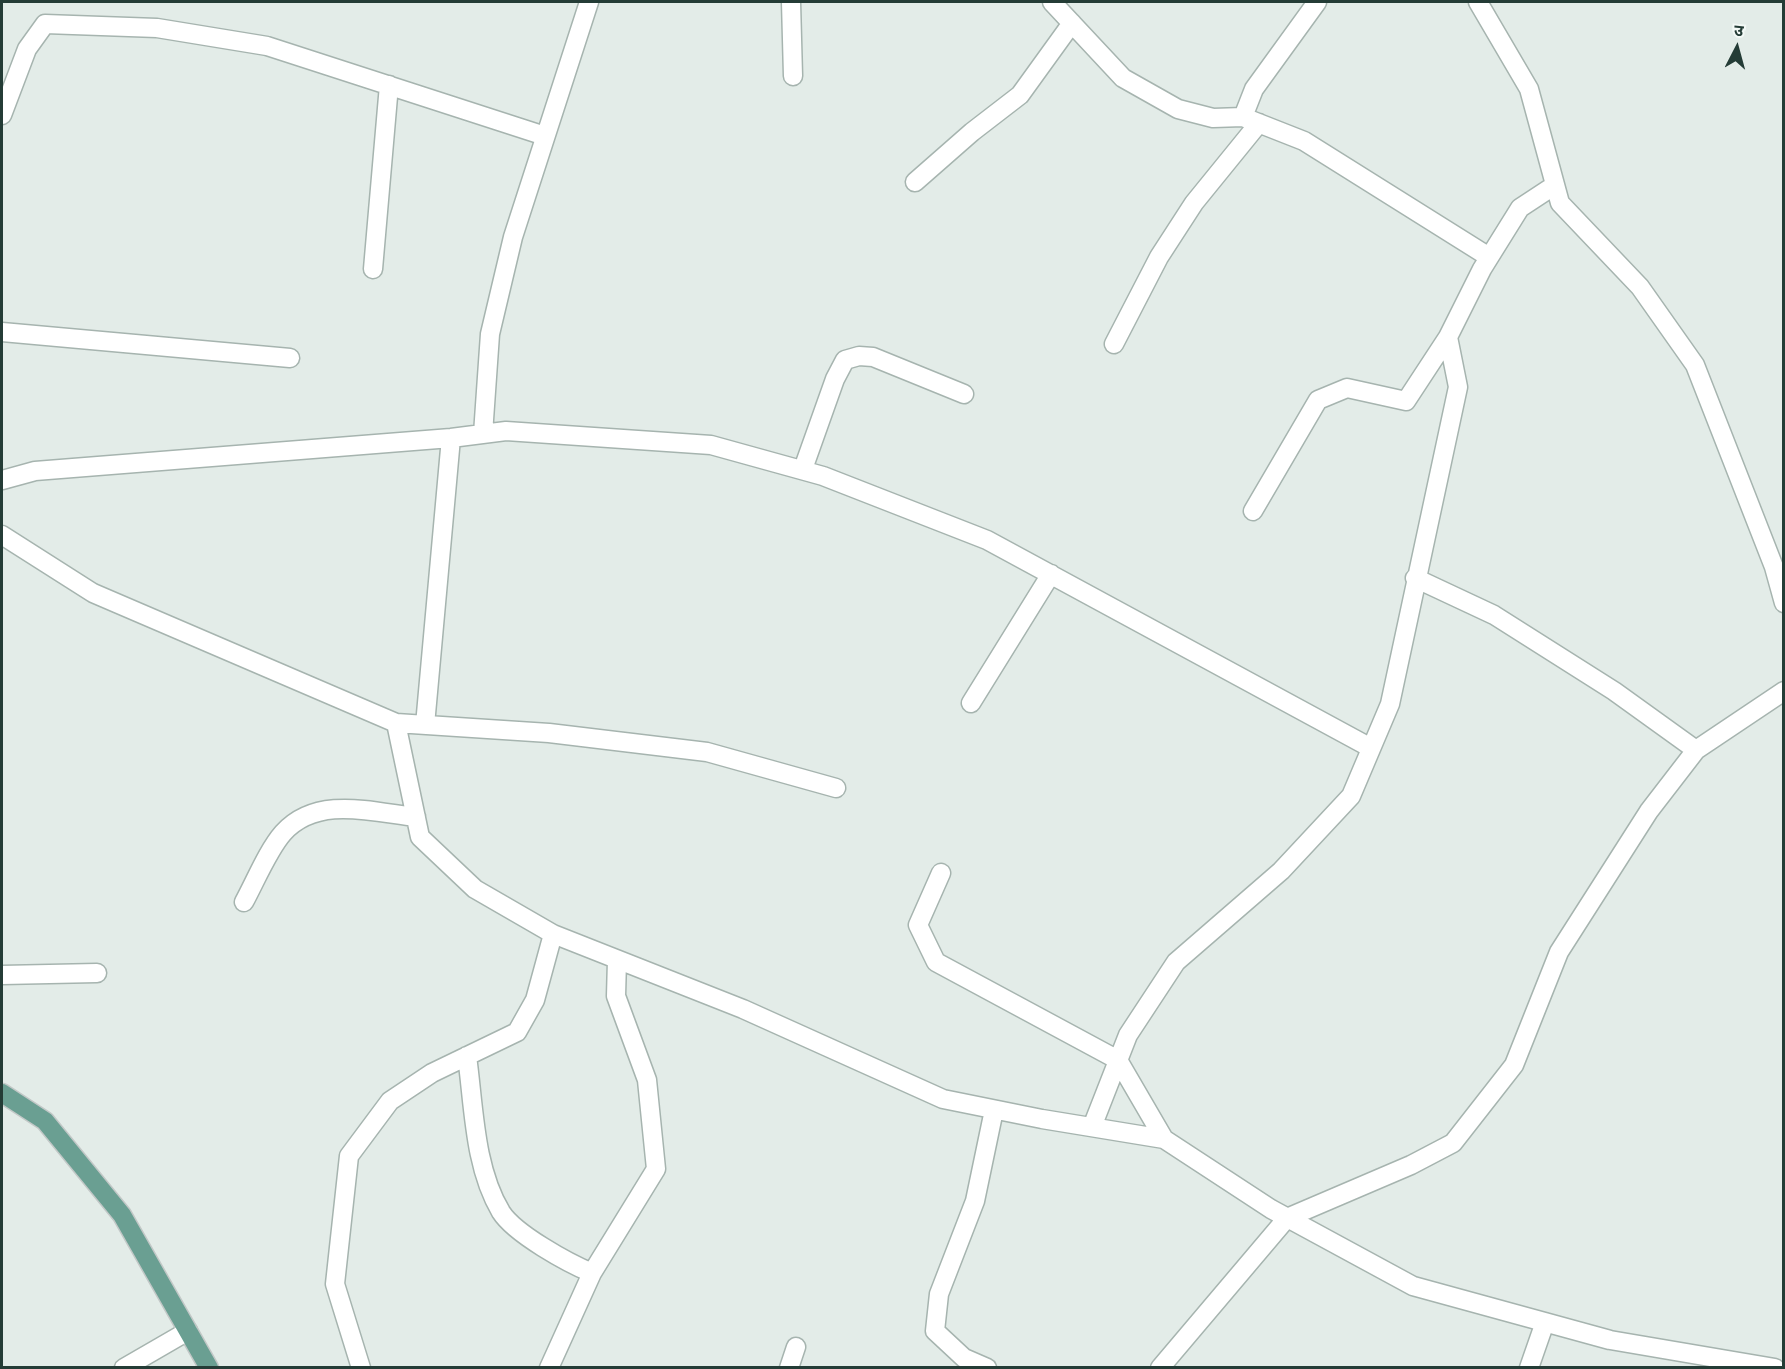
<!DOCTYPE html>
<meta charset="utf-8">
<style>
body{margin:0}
#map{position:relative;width:1785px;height:1369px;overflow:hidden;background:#e3ece8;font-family:Mulish,"Noto Sans Devanagari",sans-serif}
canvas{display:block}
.frame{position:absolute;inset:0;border:3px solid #243c36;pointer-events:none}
.north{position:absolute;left:1707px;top:18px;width:60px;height:60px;-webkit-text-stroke:4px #f3f9f6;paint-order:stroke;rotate:6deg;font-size:16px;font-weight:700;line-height:24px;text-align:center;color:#243c36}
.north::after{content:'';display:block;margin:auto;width:21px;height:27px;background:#243c36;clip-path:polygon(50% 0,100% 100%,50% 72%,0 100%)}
</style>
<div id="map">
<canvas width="1785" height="1369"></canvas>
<div class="frame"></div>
<div class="north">उ</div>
</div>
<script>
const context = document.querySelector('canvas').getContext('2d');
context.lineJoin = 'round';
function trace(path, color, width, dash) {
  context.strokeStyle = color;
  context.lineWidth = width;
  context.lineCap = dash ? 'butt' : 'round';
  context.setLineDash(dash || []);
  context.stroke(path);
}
const minor = new Path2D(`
 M791,2L793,76
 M1052,2L1123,78L1178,109L1213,118L1243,117L1304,141L1489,257
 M1478,2L1529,89L1560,203L1640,287L1695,365L1774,567L1784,603
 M2,115L27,49L45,24L157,28L267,46L545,136
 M1243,117L1254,89L1317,2
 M915,182L972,132L1020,95L1072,23
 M373,269L389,85
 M2,332L290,358
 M1114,344L1159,257L1194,203L1259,123
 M483,434L490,334L513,237L589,2
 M803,469L835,379L845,360L859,356L873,357L964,394
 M2,480L35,471L451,438L506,431L711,445L823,476L987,540L1371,748
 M1253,511L1318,400L1347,388L1406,401L1448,337
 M2,535L93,593L396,723L420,837L475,889L553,934L743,1009L943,1099L1042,1119L1164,1139L1271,1209L1413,1286L1610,1340L1775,1368
 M1415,578L1494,615L1614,691L1696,750
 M971,703L1051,574
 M396,723L549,733L707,752L836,788
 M425,725L451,438
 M941,873L918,925L936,962L1118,1060L1164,1139
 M244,902C255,882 268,850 283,833C317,795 372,812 416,817
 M2,975L97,973
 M467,1056C474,1107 474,1167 501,1212C515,1234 568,1263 592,1273
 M1092,1127L1128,1035L1176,962L1281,871L1351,796L1390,704L1458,387L1448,337L1482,269L1520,208L1555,185
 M124,1368L188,1331
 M361,1368L335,1284L349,1156L390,1101L432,1073L517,1032L535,1000L553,934
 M549,1368L592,1273L656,1169L647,1080L616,996L617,960
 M789,1368L796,1347
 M987,1368L964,1358L935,1331L939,1294L975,1201L994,1110
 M1160,1368L1287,1218L1411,1165L1453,1143L1514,1065L1559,952L1649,811L1696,750L1784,691
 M1529,1368L1545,1322`);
const major = new Path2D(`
 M2,1093L45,1121L122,1215L209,1368`);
trace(minor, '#a6b4af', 21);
trace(major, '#c2c8c7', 21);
trace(minor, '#fff', 18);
trace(major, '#6a9f92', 18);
</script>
